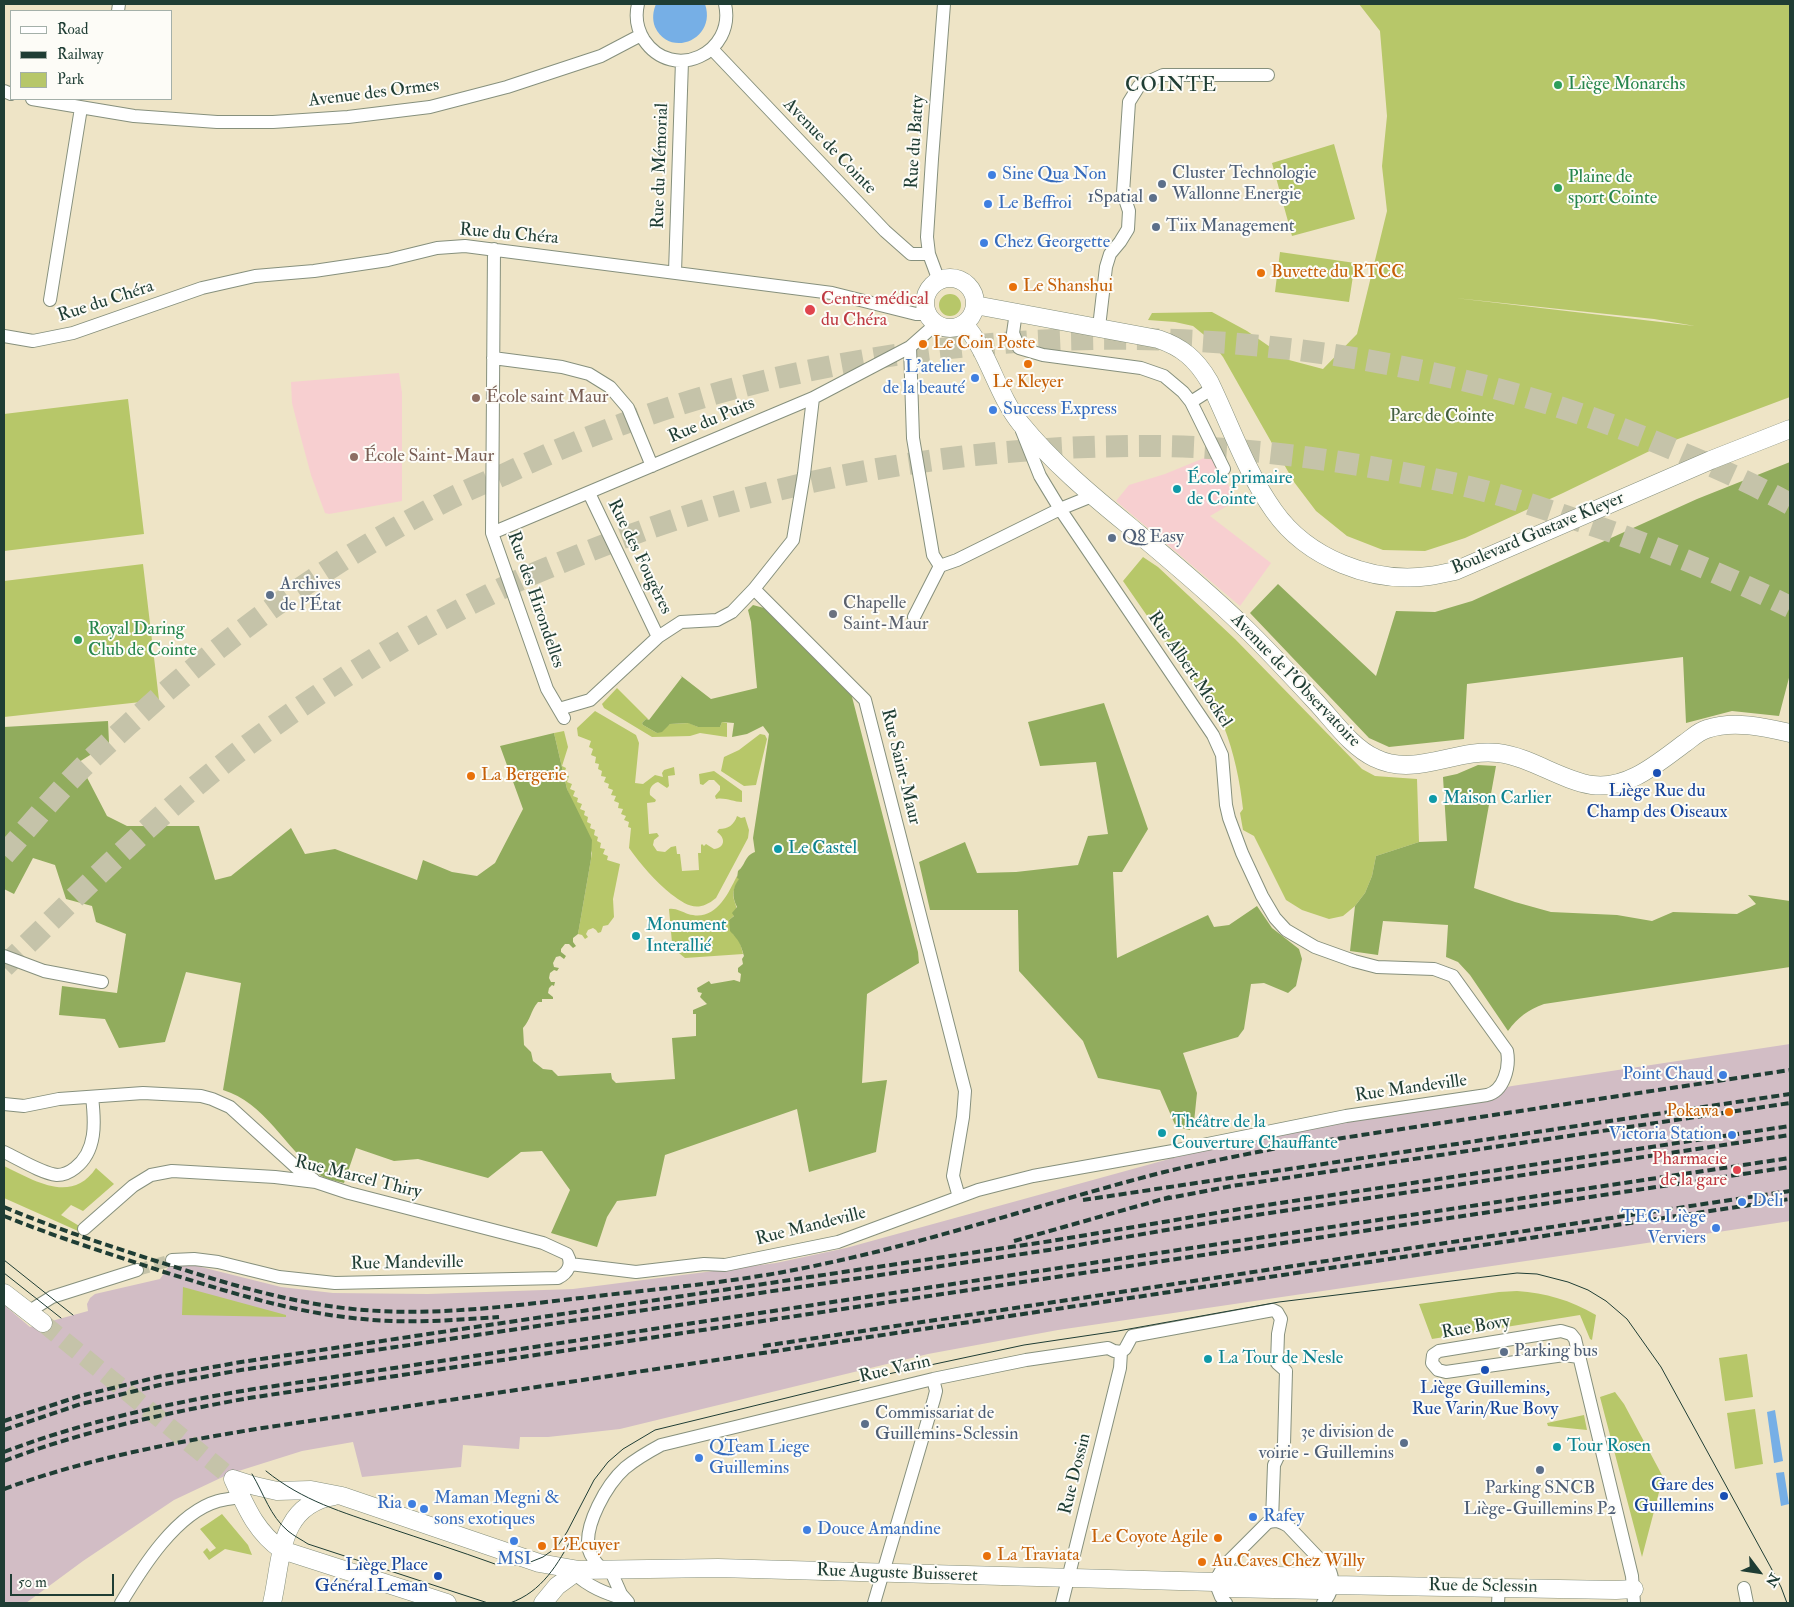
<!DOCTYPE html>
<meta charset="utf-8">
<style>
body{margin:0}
#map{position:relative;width:1794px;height:1607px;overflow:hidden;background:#eee4c6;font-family:"IM FELL Double Pica",serif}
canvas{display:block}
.frame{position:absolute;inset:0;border:5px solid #1f3d34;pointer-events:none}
.legend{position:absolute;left:10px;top:10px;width:162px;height:90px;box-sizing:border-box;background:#fdfcf7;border:1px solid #a4b0a9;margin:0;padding:6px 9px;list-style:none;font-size:15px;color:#1f3d34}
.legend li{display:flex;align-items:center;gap:10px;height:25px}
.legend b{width:25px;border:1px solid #a4b0a9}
.north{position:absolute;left:1734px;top:1547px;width:50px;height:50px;-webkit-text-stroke:4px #fdfcf7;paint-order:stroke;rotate:121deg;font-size:14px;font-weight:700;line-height:20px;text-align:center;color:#1f3d34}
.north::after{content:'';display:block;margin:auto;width:18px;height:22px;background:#1f3d34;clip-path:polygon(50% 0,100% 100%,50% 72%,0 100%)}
.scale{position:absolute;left:10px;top:1574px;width:104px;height:22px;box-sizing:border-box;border:2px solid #1f3d34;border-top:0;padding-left:6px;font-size:15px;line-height:18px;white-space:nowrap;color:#1f3d34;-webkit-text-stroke:4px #fdfcf7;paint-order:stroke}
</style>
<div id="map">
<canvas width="1794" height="1607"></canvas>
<div class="frame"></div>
<ul class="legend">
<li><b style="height:6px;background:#fff"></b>Road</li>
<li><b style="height:6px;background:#1f3d34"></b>Railway</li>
<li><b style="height:14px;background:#b7c769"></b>Park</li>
</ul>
<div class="north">N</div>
<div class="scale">50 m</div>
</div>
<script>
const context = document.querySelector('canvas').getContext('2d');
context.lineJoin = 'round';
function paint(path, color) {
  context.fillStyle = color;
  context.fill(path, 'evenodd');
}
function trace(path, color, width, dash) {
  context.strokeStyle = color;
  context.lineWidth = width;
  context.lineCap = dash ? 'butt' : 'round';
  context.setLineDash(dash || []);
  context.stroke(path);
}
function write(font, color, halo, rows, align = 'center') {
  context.font = font + ' "IM FELL Double Pica",serif';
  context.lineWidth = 4;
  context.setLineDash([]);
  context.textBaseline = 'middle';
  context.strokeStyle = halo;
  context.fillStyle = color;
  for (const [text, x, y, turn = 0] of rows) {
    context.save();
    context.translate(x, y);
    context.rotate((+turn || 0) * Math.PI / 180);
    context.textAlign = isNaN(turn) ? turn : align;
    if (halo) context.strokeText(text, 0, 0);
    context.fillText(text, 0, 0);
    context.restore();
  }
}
paint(new Path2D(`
 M399,373L402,393V501L329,514L325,513L311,475L301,438L292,403L291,382Z
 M1214,454L1236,501L1210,516L1271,563L1240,606L1116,501L1129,485L1165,474Z`), '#f7cfd0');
paint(new Path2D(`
 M1790,1044V1221L1614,1248L1058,1330L928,1354L620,1429L548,1437H520L519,1449L463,1445L461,1467L362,1477L353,1442L302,1451L229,1474L174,1500L83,1561L26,1603H4V1305L30,1327L88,1311L87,1304L90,1298L95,1294L160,1279L173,1260L281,1287L333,1293L428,1294L573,1289L776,1263L846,1248L1209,1148L1360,1116L1512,1086Z`), '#d2bdc5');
paint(new Path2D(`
 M1359,4H1790V397L1662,445L1563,493L1465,538L1425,551L1383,550L1347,536L1316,511L1294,482L1240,387L1223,357L1209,339L1193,326L1175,322L1148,320L1152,313L1212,312L1247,331L1289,360L1323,369L1357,334L1387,211L1382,166L1387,116L1380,31ZM1455,298L1654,319L1695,326Z
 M1334,144L1355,219L1292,236L1272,163Z
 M1280,252L1355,263L1349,302L1275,292Z
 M939 305a11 11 0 1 1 22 0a11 11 0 1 1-22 0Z
 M128,399L144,534L4,551V414Z
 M1143,557L1158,567L1235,639L1362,769L1375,776L1417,779L1419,842L1376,856L1372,876L1365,893L1355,906L1343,916L1329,919L1302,910L1286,900L1254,836L1243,830L1240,813L1243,809C1240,781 1234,753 1224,727L1123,581Z
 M143,564L159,700L4,717V581Z
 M617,688L649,720L646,719L642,723L643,725L657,733L670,724L689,723L698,727H720L722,722L727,723V737L700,733L690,736L652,737L604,708L602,704Z
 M595,711L636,735L639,743L635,783L643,784L655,775L663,777L662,773L664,770L674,767L675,775L668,776L669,786L667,788L658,782C652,784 649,788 650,795L656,800L655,802L647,803L649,834L657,833L659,836L654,840L653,845L657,851L665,852L671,847L676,846L677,854H680L682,871L699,870L698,853H701V845L702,844L704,846L706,844L714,849C725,848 726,838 717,832L719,829C728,829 734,825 737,816L741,818L745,817L749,830L748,838L716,898C698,913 687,906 671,894C655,881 641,865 629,848L631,828L628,827L629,822L624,820L626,816L621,814L623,809L618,808L619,803L614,801L616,796L611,795L613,790L608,788L609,784L604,782L606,777L601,776L602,771L598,769L599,764L595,763L596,757L591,755L593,749L589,747L591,741L578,736L577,728Z
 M564,731L568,747L562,766L566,768L564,774L569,776L567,782L572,784L570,789L575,791L573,796L578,798L577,802L582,804L580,809L585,811L584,815L588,817L587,822L591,824L590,828L595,830L594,835L598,837L597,841L601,843L600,848L605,849L603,854L608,856L607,860L620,864L613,899L614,917L608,925L603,926L601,932L598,933L596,930L593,928L588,930L586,934L588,937L585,939L582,935L578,934L592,853L567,789L554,733Z
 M760,734L765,735L767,739L756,785L744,786L721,771L724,757L739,750Z
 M714,771L742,791V802C733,802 725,797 716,799L715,796L720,790V786L714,780H709L703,785L700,784L699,774Z
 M737,876L740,878C738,882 735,886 734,890C730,903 745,909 729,920L733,934C740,937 741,947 743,954L685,958L674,949V943H672L669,909C676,908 682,912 688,914C715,922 727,896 737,876Z
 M4,1166C34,1180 71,1205 96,1168L114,1184L83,1211L71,1205L61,1215L81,1227L78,1231L4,1198Z
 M183,1287L286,1315V1317L182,1315Z
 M1517,1291C1546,1293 1570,1300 1596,1315L1592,1340L1590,1339L1580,1315L1432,1339L1419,1304L1499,1292Z
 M1747,1354L1753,1397L1725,1401L1719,1358Z
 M1615,1392L1624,1404L1663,1477L1642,1557L1600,1397Z
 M1755,1409L1763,1464L1735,1469L1727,1413Z
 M1584,1415L1587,1430L1548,1426L1547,1423Z
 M222,1514L248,1545L252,1555L225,1549L209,1560L203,1552L207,1548L210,1552L216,1548L200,1529Z`), '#b7c769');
paint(new Path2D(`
 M1790,462V674L1779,716L1732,711L1686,723L1683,657L1467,684L1464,739L1389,747L1369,738L1250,613L1278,584L1376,676L1396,611L1435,612L1472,601L1697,499Z
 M753,605L764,608L851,693L918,952L919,963L867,994L862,1083L887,1080L876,1152L809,1172L797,1109L665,1155L656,1196L617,1201L607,1217L597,1247L551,1233L570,1190L542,1151L521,1152L488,1178L418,1159L394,1161L356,1148L344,1183C336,1181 325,1179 318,1174C286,1148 264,1102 223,1090L241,983L186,972L165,1042L119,1048L105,1019L59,1015L62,986L117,993L126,934L96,922L92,906L66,899L55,865L33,858L14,894L4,889V727L108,721L109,743L79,762L107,816L127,826H199L215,880L231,876L291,828L305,854L335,849L417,880L423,860L452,872L477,876L495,863L523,809L500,746L554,733L567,789L592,840L591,859L578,934L573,938V942L576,946L573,948L569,944H565L561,949V952L566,956L564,959L560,956L556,957L553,963L554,967L559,968L557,971L554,970L550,973L549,978L551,982H555L554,986L552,985L549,988L548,993L553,997V999H542V1002H538C530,1012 531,1019 523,1028L524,1045L531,1052L533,1061L543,1069L552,1070L558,1076L611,1073L612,1079L616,1083L675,1079L672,1038L696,1036V1014H693V1010L707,1004L700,997L702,993L698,992L697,988L709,981L711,984L734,980L740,982L741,974L738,972V968L743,964L742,959L744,956C740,942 739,941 730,931L729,920L734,916L732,913L737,907C732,897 732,888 739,879L737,878L738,871C746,865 744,856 755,852L753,838L769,734L763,726L747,734L732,737L734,723L722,722L720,727H698L688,723L670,724L662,732L657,733L643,725L642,723L646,719L649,720L682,677L680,675L711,699L757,688L751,622L748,610Z
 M1104,703L1148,829L1122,872H1113L1117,958L1208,915L1214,927L1229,925L1257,906L1272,928L1299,949L1302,959L1296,986L1288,993L1264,983L1251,984L1244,1029L1238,1037L1183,1053L1197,1093L1194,1122L1190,1130L1176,1127L1160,1090L1098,1078L1083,1041L1019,971L1018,910H930L919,862L965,842L977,873L1016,872L1078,865L1088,836L1108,834L1096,762L1040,766L1028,722Z
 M1478,765L1496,766L1474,888L1515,902L1551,912L1617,915L1652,921L1673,912L1737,914L1756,904L1748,895L1790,901V967L1544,1004C1528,1010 1518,1017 1508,1031L1470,975L1458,962L1446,957L1448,925L1383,921L1378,955L1350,951L1355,906L1365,893L1372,876L1376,856L1419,842L1447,841L1443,777L1457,774Z`), '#91ac5d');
paint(new Path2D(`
 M656,4H705C717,39 670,59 655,27C652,19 653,11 656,4Z
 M1775,1410L1783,1461L1774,1463L1767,1412Z
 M1784,1472L1789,1504L1781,1506L1776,1473Z`), '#76afe6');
trace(new Path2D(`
 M137,1270L172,1260`), '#c5c3a9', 12, [12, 6]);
trace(new Path2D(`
 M43,1323L233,1479`), '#c5c3a9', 18, [18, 9]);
trace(new Path2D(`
 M4,855C30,825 55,795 83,767C97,753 112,740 127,726C221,640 327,563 440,504C460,493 482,484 503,475C580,438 661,407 744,386C1039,309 1362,326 1646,438C1695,458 1744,479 1790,504
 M4,967C88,885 171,799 268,730C345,674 427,624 513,583C534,573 555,565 577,556C753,483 944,447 1135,446C1241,445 1353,461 1457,484C1496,493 1534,505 1571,518C1648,543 1718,572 1790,607`), '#c5c3a9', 22, [22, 11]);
const street = new Path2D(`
 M638,4C635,17 637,29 644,40C673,83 736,53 725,4
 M118,11L119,4
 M712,49L885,231L911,254H929
 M4,91L11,94
 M32,99L134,116L217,122H273L348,117L430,107L507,87L601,56L641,35
 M494,249L492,533L547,689L564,718
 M675,272L682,61
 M939,281L929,254L927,237L932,159L944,4
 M50,300L81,108
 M1016,312L1013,333L1019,348L1043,355L1141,368L1164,376L1183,392L1191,402L1224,469
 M1099,327L1106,267L1110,254L1120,242L1128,229L1129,211L1123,193L1129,102L1139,86L1163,75H1268
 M4,336L33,341L73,333L202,288L255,276L314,271L388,260L437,248L465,246L832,293L916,314H928
 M910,347L913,438L933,555L940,566
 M493,358L562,367L589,374L610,387L628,408L652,466
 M1191,402L1213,388
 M589,493L658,637
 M492,533L813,398L910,347L936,324
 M940,566L957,560L1060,509L1092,496
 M754,589L865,700L965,1091L963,1117L953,1176L959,1197
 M914,617L940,566
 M559,709L590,700L658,637L681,622L717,620L732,612L754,589L793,540L804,474L813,398
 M4,956L44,971L102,982
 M4,1104L24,1106L59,1099L143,1093L201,1096L212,1099L230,1107L297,1168L314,1180
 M4,1152C19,1159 41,1173 57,1175C64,1175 70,1172 75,1168C97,1151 95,1122 92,1097
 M84,1229L133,1186L151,1175L172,1171L190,1172L275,1177L316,1182L349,1193L543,1243L567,1254C573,1264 568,1273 558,1278L335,1283L279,1277L218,1262L194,1259L172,1260
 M570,1264L636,1272L704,1264L725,1265L838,1242L978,1190L1033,1176L1173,1151L1346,1116L1487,1095C1504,1091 1510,1067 1507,1051L1453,976L1434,969L1377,967L1354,961L1315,947L1286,930L1275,918L1262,896L1242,853L1229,818L1226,805L1222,755L1213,735L1060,509L1040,476L1022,431
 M28,1312L52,1297L137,1270
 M1121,1352L1125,1349L1132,1336L1273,1310L1277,1312L1281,1319L1278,1334L1277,1363L1286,1371L1284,1444L1274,1465L1272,1520
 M1579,1357L1564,1355L1446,1372L1438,1370L1432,1363L1433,1355L1439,1351L1561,1331L1571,1334L1575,1339L1632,1576L1634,1603
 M602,1569C597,1564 591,1557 589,1550C583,1526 607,1484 625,1468C636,1459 648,1452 661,1445L933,1379L1026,1360L1108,1348L1114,1351L1121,1352
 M610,1569L621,1594L628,1602
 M574,1573C589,1587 605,1593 624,1599
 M1744,1588L1747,1603
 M121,1603C142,1568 176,1513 218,1501C226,1499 234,1498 241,1497
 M874,1603L934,1399L936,1391L933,1379
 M1062,1603L1120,1368L1121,1352
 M1226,1603L1221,1597L1215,1582L1223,1567L1267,1523C1275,1519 1281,1522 1288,1526L1329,1569C1335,1581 1332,1594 1323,1603
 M1498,1603L1499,1587`);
const secondary = new Path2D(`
 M925 303a25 25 0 1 1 50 0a25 25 0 1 1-50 0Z
 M975,305L1158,339C1182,347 1196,359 1209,381C1230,424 1246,472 1274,511C1307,558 1372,584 1429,576C1437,575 1446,573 1455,571L1711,460L1790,429
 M964,324C989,352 997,395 1021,424C1052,462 1090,494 1128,525C1166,557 1206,590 1242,625C1267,649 1291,675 1315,701C1333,720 1351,747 1375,758C1415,778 1456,748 1498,753C1531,757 1560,780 1592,785C1628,790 1659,762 1685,743C1692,738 1699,731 1707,729C1733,720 1764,727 1790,733
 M4,1293L43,1323
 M233,1479L255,1486L277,1491L311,1490L342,1496L539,1563L579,1570L718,1568L1215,1582L1227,1588L1320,1590L1332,1585L1616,1590L1634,1589
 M233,1479C246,1507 256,1532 282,1550L447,1603
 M1215,1582L1224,1576L1233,1575L1321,1577L1332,1585
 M272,1603C282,1560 278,1505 334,1496
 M543,1603L557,1586L579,1570`);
trace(street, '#86907d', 14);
trace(secondary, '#86907d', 19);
trace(street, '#fff', 12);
trace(secondary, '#fff', 18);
trace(new Path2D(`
 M4,1260L73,1315
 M4,1273L61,1318
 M266,1471C303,1501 342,1512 386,1527C422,1539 459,1551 495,1564L514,1565L528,1563L543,1557L557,1547L567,1532L594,1480L608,1462L623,1449L655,1430L860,1380L1024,1345L1118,1331L1279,1302L1517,1273L1537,1274L1568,1282L1588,1290L1606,1301L1627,1319L1661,1367L1770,1566L1781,1587L1787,1603
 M252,1474C264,1494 270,1516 288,1531C294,1536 302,1540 308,1544L488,1603
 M510,1603C542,1592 558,1564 573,1536`), '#1f3d34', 1);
trace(new Path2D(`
 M1164,1199L1232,1186L1790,1103
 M1083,1200L1790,1094
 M4,1207C59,1230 115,1248 172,1266C235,1286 298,1305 364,1310C437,1316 509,1306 581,1298C662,1288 743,1282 823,1264C937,1240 1048,1202 1160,1173C1201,1163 1242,1155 1283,1147L1790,1070
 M4,1216C56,1237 110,1254 164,1272C229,1292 294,1313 363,1319C408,1324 454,1320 499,1317
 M1014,1241L1170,1197
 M763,1346L1790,1191
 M4,1421L80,1396L158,1377L241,1362L1051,1241L1240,1209L1790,1126
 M4,1430L81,1404L160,1385L241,1370L1049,1250L1243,1217L1790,1135
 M4,1452C83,1422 165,1404 248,1390L1790,1158
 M4,1461C83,1431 166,1413 249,1398L1790,1167
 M4,1489C86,1459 171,1443 256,1429L1790,1199`), '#1f3d34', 4, [8, 4]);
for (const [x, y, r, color] of [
 [1558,85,5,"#2e9e5b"],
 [992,175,5,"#3f7fe0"],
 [1162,184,5,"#5c6f8a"],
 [1558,188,5,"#2e9e5b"],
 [1153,198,5,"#5c6f8a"],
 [988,204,5,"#3f7fe0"],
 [1156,227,5,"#5c6f8a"],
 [984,243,5,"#3f7fe0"],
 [1261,273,5,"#e8710a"],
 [1013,287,5,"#e8710a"],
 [810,310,6,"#e0444e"],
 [923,344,5,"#e8710a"],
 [1028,364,5,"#e8710a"],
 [975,378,5,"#3f7fe0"],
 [476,398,5,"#8d6e63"],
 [993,410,5,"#3f7fe0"],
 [354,457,5,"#8d6e63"],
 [1177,489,5,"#0f9aa8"],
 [1112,538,5,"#5c6f8a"],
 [270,595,5,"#5c6f8a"],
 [833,614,5,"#6b7280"],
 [78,640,5,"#2e9e5b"],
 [1657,773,5,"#1a4fb4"],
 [471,776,5,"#e8710a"],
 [1433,799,5,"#0f9aa8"],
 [778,849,5,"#0f9aa8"],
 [636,936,5,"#0f9aa8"],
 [1723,1075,5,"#3f7fe0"],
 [1729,1112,5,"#e8710a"],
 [1162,1133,5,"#0f9aa8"],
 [1732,1135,5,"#3f7fe0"],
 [1737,1170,5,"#e0444e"],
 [1742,1202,5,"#3f7fe0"],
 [1716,1228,5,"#3f7fe0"],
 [1504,1352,5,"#5c6f8a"],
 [1208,1359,5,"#0f9aa8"],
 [1485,1370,5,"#1a4fb4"],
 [865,1424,5,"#5c6f8a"],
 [1404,1443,5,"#5c6f8a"],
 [1557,1447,5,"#0f9aa8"],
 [699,1458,5,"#3f7fe0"],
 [1540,1470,5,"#5c6f8a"],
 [1724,1496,5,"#1a4fb4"],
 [412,1504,5,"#3f7fe0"],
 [424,1509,5,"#3f7fe0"],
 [1253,1517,5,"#3f7fe0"],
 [807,1530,5,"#3f7fe0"],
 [1218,1538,5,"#e8710a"],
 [514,1541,5,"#3f7fe0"],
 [542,1546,5,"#e8710a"],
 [987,1556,5,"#e8710a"],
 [1202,1562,5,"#e8710a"],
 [438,1576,5,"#1a4fb4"]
]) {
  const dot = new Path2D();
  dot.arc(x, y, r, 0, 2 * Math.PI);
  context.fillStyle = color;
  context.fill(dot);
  trace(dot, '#fdfcf7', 2);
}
write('18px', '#27864d', '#fdfcf7', [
 ["Liège Monarchs",1568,85],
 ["Plaine de",1568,178],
 ["sport Cointe",1568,199],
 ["Royal Daring",88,630],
 ["Club de Cointe",88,651]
], 'left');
write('18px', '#1f3d34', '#fdfcf7', [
 ["Avenue des Ormes",374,94,-7],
 ["Rue du Batty",916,142,-86],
 ["Avenue de Cointe",829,147,46],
 ["Rue du Mémorial",661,166,-88],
 ["Rue du Chéra",509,235,5],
 ["Rue du Chéra",106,302,-18],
 ["Rue du Puits",712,421,-23],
 ["Boulevard Gustave Kleyer",1538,534,-23],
 ["Rue des Fougères",639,557,64],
 ["Rue des Hirondelles",535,600,71],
 ["Rue Albert Mockel",1189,670,56],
 ["Avenue de l'Observatoire",1295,681,46],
 ["Rue Saint-Maur",900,767,76],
 ["Rue Mandeville",1411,1089,-8],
 ["Rue Marcel Thiry",358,1178,14],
 ["Rue Mandeville",811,1227,-14],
 ["Rue Mandeville",407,1264,-1],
 ["Rue Bovy",1476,1328,-10],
 ["Rue Varin",895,1370,-13],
 ["Rue Dossin",1076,1474,-76],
 ["Rue Auguste Buisseret",897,1574,2],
 ["Rue de Sclessin",1483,1587,1]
]);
write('18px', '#4e5e75', '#fdfcf7', [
 ["Cluster Technologie",1172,174],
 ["Wallonne Energie",1172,195],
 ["1Spatial",1143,198,"right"],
 ["Tiix Management",1166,227],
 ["Q8 Easy",1122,538],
 ["Archives",280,585],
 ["de l'État",280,606],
 ["Parking bus",1514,1352],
 ["Commissariat de",875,1414],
 ["Guillemins-Sclessin",875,1435],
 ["3e division de",1394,1433,"right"],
 ["voirie - Guillemins",1394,1454,"right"],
 ["Parking SNCB",1540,1489,"center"],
 ["Liège-Guillemins P2",1540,1510,"center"]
], 'left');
write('18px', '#366cbe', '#fdfcf7', [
 ["Sine Qua Non",1002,175],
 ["Le Beffroi",998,204],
 ["Chez Georgette",994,243],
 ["L'atelier",965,368,"right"],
 ["de la beauté",965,389,"right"],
 ["Success Express",1003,410],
 ["Point Chaud",1713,1075,"right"],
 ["Victoria Station",1722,1135,"right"],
 ["Deli",1752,1202],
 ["TEC Liège",1706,1218,"right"],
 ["Verviers",1706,1239,"right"],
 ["QTeam Liege",709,1448],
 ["Guillemins",709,1469],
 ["Maman Megni &",434,1499],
 ["sons exotiques",434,1520],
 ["Ria",402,1504,"right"],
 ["Rafey",1263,1517],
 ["Douce Amandine",817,1530],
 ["MSI",514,1560,"center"]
], 'left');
write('18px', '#c56008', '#fdfcf7', [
 ["Buvette du RTCC",1271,273],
 ["Le Shanshui",1023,287],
 ["Le Coin Poste",933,344],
 ["Le Kleyer",1028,383,"center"],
 ["La Bergerie",481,776],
 ["Pokawa",1719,1112,"right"],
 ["Le Coyote Agile",1208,1538,"right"],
 ["L'Ecuyer",552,1546],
 ["La Traviata",997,1556],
 ["Au Caves Chez Willy",1212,1562]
], 'left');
write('18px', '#be3a42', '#fdfcf7', [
 ["Centre médical",821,300],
 ["du Chéra",821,321],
 ["Pharmacie",1727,1160,"right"],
 ["de la gare",1727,1181,"right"]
], 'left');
write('18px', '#785e54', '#fdfcf7', [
 ["École saint Maur",486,398],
 ["École Saint-Maur",364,457]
], 'left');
write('18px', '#456041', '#fdfcf7', [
 ["Parc de Cointe",1442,417]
]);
write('18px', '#0d838f', '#fdfcf7', [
 ["École primaire",1187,479],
 ["de Cointe",1187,500],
 ["Maison Carlier",1443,799],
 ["Le Castel",788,849],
 ["Monument",646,926],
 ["Interallié",646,947],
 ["Théâtre de la",1172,1123],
 ["Couverture Chauffante",1172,1144],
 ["La Tour de Nesle",1218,1359],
 ["Tour Rosen",1567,1447]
], 'left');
write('18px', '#5b616d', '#fdfcf7', [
 ["Chapelle",843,604],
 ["Saint-Maur",843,625]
], 'left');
write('18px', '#164399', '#fdfcf7', [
 ["Liège Rue du",1657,792],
 ["Champ des Oiseaux",1657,813],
 ["Liège Guillemins,",1485,1389],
 ["Rue Varin/Rue Bovy",1485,1410],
 ["Gare des",1714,1486,"right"],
 ["Guillemins",1714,1507,"right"],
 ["Liège Place",428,1566,"right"],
 ["Général Leman",428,1587,"right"]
]);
context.letterSpacing = '1px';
write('20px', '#1f3d34', '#fdfcf7', [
 ["COINTE",1171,87]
]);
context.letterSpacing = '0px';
</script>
